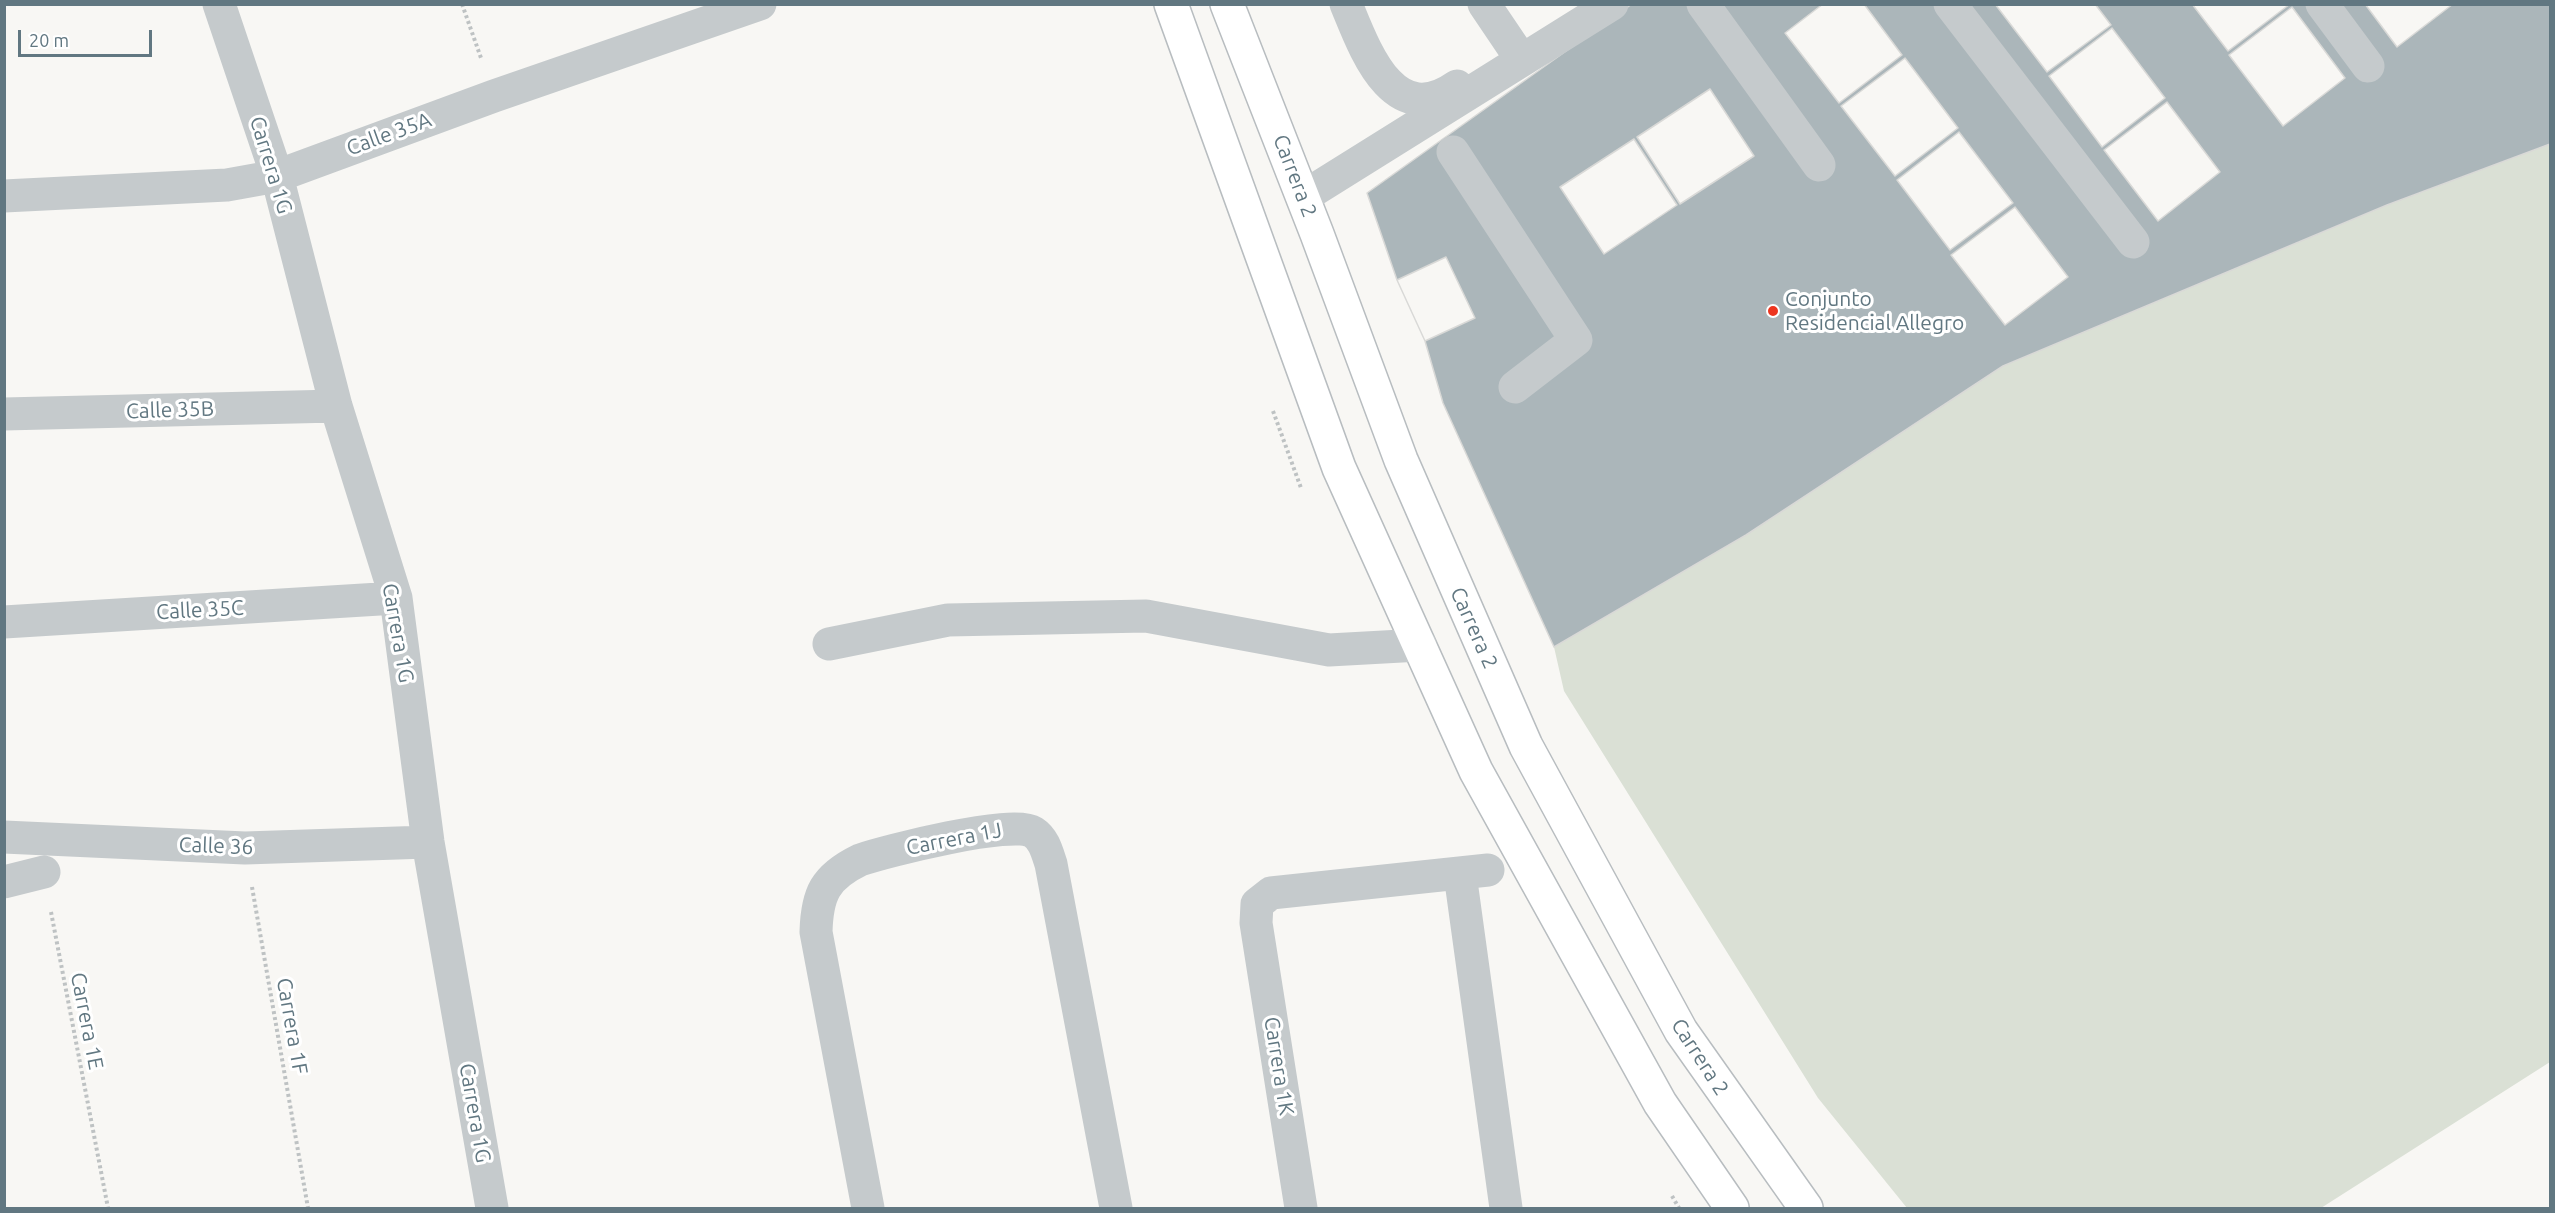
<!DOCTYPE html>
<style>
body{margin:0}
#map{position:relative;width:2555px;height:1213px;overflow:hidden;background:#f8f7f4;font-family:Ubuntu,sans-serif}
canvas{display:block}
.frame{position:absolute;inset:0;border:6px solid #617781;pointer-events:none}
.scale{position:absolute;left:18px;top:30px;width:134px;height:27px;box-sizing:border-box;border:3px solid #617781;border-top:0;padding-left:8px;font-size:18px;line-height:21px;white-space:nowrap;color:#617781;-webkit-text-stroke:4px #fff;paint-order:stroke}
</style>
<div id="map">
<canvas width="2555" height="1213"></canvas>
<div class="frame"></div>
<div class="scale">20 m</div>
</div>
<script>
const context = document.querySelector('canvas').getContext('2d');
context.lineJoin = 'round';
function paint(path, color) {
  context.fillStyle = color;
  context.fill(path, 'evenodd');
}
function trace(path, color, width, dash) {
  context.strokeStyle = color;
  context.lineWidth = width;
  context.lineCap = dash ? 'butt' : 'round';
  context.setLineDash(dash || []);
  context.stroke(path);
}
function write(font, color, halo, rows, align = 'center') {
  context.font = font + ' Ubuntu,sans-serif';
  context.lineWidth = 6;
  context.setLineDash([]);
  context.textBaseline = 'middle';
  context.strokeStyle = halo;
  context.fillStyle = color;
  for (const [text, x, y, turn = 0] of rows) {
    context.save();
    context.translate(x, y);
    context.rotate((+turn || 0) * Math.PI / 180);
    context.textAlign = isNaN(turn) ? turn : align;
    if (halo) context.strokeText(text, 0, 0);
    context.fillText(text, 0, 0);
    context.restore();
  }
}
paint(new Path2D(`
 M2550,144V1062L2321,1208H1907L1818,1098L1564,691L1554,647L1746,535L2003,366L2387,205Z`), '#dae0d5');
const building = new Path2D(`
 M1632,4H2550V144L2387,205L2003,366L1746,535L1554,647L1443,403L1425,341L1397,280L1367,193Z
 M1823,4H1864L1902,55L1839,103L1785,33Z
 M1995,4H2095L2111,25L2047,72Z
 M2192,4H2290L2228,51Z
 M2365,4H2453L2397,47Z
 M2292,7L2345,78L2283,126L2229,55Z
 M2112,28L2165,98L2102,147L2049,76Z
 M1905,58L1958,128L1895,176L1841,106Z
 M1710,89L1754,156L1680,204L1637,137Z
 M2167,102L2220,172L2158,221L2104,150Z
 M1959,132L2013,203L1950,250L1897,180Z
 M1634,139L1677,205L1604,254L1560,187Z
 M2015,207L2068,277L2005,325L1951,255Z
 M1446,257L1475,318L1425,341L1397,280Z`);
paint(building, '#abb6ba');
trace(building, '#d9d9d7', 1.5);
const major = new Path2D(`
 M1171,4L1339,468L1476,771L1660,1103L1732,1208
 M1227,4L1317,234L1401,460L1526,746L1681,1031L1806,1208`);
trace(major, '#b8bdc0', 36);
trace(new Path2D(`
 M462,4L481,58
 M1273,411L1301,488
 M252,887L308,1208
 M51,912L108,1208
 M1672,1196L1679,1208`), '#bec2c3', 4, [3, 3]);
trace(new Path2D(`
 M219,4L277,176L336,406L396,598L428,842L492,1208
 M1346,4C1365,50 1393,131 1457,86
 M1484,4L1513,47
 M1703,4L1819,165
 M1950,4L2133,242
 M2322,4L2368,66
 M1453,152L1576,340L1515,387
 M4,196L227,185L277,176L494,96L760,4
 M1303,197L1612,4
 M4,414L336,406
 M4,622L396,598
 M829,644L948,620L1146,616L1329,650L1420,645
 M4,837L245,848L428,842
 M1460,874L1506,1208
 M4,882L44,872
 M868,1208L816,932C817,894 825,877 860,860C886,851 1013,819 1033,832C1044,839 1047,852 1051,864L1116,1208
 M1301,1208L1256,923L1257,904L1271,893L1488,870`), '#c5cacc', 33);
trace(major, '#fff', 33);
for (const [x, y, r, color] of [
 [1773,311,6,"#ed351f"]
]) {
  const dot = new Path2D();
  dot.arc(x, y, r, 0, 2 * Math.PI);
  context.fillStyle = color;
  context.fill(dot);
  trace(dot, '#fff', 2);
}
write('21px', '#617781', '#fff', [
 ["Calle 35A",389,134,-20],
 ["Carrera 1G",271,165,73],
 ["Carrera 2",1295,176,69],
 ["Calle 35B",170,410,-2],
 ["Calle 35C",200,610,-3],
 ["Carrera 2",1474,628,66],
 ["Carrera 1G",398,633,80],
 ["Carrera 1J",954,839,-11],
 ["Calle 36",216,846,2],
 ["Carrera 1E",87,1021,79],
 ["Carrera 1F",292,1026,80],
 ["Carrera 2",1700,1057,57],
 ["Carrera 1K",1279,1066,81],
 ["Carrera 1G",475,1113,80]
]);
write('21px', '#617781', '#fff', [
 ["Conjunto",1785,299],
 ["Residencial Allegro",1785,323]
], 'left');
</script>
